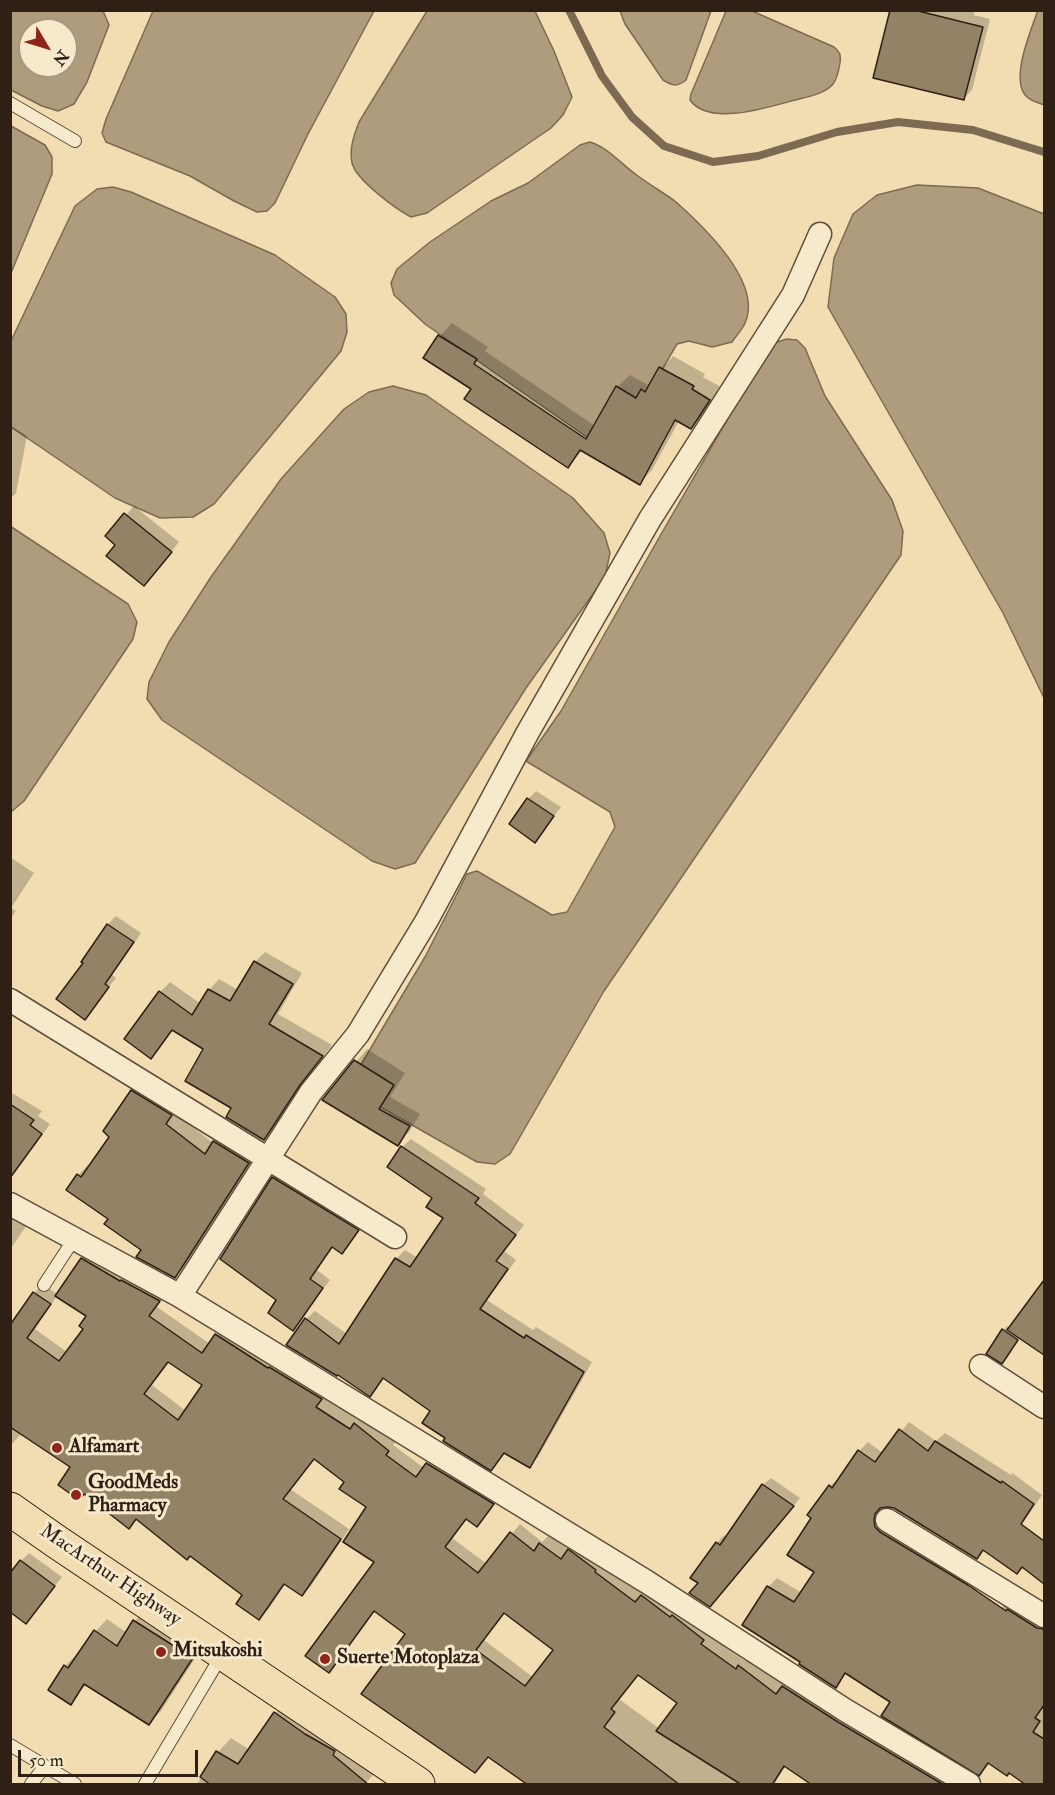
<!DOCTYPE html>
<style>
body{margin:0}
#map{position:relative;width:1055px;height:1795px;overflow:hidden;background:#f1ddb1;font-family:"IM FELL Double Pica",serif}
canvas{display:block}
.frame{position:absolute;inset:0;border:12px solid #2f1f15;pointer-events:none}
.north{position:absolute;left:18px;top:18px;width:60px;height:60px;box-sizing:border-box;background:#f6e9cc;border:2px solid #a69883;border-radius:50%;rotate:128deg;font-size:16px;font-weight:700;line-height:24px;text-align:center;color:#2f1f15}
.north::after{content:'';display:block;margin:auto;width:21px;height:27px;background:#8f2418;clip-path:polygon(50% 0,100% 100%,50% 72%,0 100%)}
.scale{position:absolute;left:18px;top:1750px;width:180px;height:27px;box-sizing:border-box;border:3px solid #2f1f15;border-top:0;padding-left:8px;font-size:18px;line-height:21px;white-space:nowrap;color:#2f1f15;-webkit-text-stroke:4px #f6e9cc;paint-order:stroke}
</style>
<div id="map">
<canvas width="1055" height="1795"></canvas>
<div class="frame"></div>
<div class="north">N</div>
<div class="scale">50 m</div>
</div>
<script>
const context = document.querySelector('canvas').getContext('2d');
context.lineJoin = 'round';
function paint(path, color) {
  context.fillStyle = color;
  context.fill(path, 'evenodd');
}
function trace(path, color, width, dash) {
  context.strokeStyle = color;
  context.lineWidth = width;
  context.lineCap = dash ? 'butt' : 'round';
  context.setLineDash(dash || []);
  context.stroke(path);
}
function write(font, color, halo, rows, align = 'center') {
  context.font = font + ' "IM FELL Double Pica",serif';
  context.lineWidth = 6;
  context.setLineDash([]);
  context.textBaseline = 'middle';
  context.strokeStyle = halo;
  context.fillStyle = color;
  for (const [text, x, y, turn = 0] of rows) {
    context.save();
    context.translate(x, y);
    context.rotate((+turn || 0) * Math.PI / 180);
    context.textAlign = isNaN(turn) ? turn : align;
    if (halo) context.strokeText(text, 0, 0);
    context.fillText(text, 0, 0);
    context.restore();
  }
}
const water = new Path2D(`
 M101,10L104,13L109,25L87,82L74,104L58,111L42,106L11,90V11ZM30,30H66V66H30Z
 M1038,10L1044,11V105C1039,103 1031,101 1027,97C1009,80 1031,31 1038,10Z
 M153,11H374L308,134L275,203L267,211L257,212L234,201L190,176L106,142L102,133L106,119Z
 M427,11H535L554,51L572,97L563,115L551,128L427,213L411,217C396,209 356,180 352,163C349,149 354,135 359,122Z
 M620,11H711L686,80C677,87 673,86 663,80L625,24Z
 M726,11H752L834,47C840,52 841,55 840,63C839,69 837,79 833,84C825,94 806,97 795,100C769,107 709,127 690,100L691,94Z
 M11,126L45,145L52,157V174L11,273Z
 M590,142C609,148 622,165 638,176C650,185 664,193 676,202C703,226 763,283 745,323C742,330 736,336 732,342L712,347L689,341L677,344L642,404L588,438L425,324L394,295L391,283L397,269L430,242L491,201L528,183L580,145Z
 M917,185L978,188L1044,214V698L1003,613L828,307L834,258L853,214L877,195Z
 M113,187L131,192L275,255L335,297L346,314L347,332L341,351L214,504L193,517L160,518L115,498L11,427V341L75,206L97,189Z
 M787,339L797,340L805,348L825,396L892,500L903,531L901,555L604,991L510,1154L495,1164L477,1162L347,1088L425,957L467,874L477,871L552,915L567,912L615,827L610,812L526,761L561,711L660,536L771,344Z
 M393,386L426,395L573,498L604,533L610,553L605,577L526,688L415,863L395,869L372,861L162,720L147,699L149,682L169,642L211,577L281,479L344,409L369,392Z
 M10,526L128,604L137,622L133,639L24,801L11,812Z`);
paint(water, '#af9c7c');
trace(water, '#7c6a53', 1.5);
paint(new Path2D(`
 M891,10H975L974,15L990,19L972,90L964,98Z
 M452,323L488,347L485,351L595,426L617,387L630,375L648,385L673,356L705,374L703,377L721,387L703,415L691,428L679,421L652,470L640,483L583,450L568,466L473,388L426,358L440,336Z
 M10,425L27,436L16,493L10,499Z
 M134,506L179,542L152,576L107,536Z
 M536,791L561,807L535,841L528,799Z
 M10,857L34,873L11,908L16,911L10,919Z
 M116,916L141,933L112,975L116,978L84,1018L85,963L83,962L108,924Z
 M265,952L302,973L278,1014L332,1045L310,1073L274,1128L264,1139L233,1107L205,1048L173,1030L151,1057L160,992L170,982L201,1004L209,990L219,979L238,990L255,962Z
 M367,1049L405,1073L390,1097L420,1114L409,1132L397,1144L324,1100Z
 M142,1081L175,1113L213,1143L225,1132L258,1152L186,1266L175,1276L143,1250L110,1218L78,1175L88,1165L90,1166L111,1136L132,1091Z
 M10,1092L42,1111L38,1116L50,1124L22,1163L13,1172L10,1170Z
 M411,1139L486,1189L483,1194L524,1225L504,1251L516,1260L487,1300L533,1330L536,1327L592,1362L538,1457L530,1466L506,1452L491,1469L447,1437L432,1410L385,1377L370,1395L306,1319L315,1311L347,1334L396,1259L405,1250L418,1258L445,1217L402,1147Z
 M281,1171L365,1222L342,1252L334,1246L317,1270L330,1280L293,1329L279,1300L273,1178Z
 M10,1205L28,1223L10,1250Z
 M91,1250L168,1291L157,1307L210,1344L225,1326L330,1389L324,1398L359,1420L364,1415L397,1441L393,1445L424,1468L436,1455L502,1495L477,1525L468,1518L452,1538L487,1564L520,1524L542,1542L549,1535L570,1550L578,1542L745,1661L748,1658L785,1685L792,1678L968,1784H815L786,1766L774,1784H531L489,1756L475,1771L407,1633L375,1610L337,1662L329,1671L376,1561L368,1507L346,1482L315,1458L290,1489L349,1529L311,1586L302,1595L286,1583L268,1610L259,1618L244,1595L138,1518L129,1527L73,1467L22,1433L10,1446V1327L34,1293L43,1284L57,1294L82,1258ZM57,1296L88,1316L85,1328L67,1352L35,1329ZM170,1361L204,1385L186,1411L152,1385ZM505,1612L555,1650L534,1678L484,1640ZM639,1674L679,1703L660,1729L619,1699Z
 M1044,1285V1354L1020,1337L1006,1358L1003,1330L1007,1326L1010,1328Z
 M909,1422L936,1441L945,1433L1011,1475L1012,1473L1042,1495L1005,1549H984L976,1557L888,1505L883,1506L882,1509L883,1517L983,1581L968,1602L1001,1608L1010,1599L1044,1617V1784H1029L990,1763L979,1774L892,1701L847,1672L835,1686L768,1587L777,1578L802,1593L816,1572L813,1517L830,1486L839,1478L840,1479L859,1451L868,1442L883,1453Z
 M771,1478L800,1498L718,1597L700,1583L717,1543L724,1535L728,1538L763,1485Z
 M29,1553L62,1577L26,1622L21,1561Z
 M146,1609L203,1646L161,1711L149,1723L87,1684L70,1703L65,1666L77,1654L79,1656L96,1631L107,1619L127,1633L135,1621Z
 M288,1700L379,1768L365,1784H197L218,1752L231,1738L250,1750L275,1713Z`), '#0003');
trace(new Path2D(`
 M569,10L602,76L632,117L664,146L713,162L758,156L837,132L898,122L973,130L1044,152`), '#7c6a53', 8);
const building = new Path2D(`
 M890,10H914L983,27L964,100L873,78Z
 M438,335L477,359L474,364L586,439L616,386L636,398L641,389L645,392L659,367L694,386L692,389L710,400L691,429L675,420L640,485L580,450L568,468L464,399L471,389L423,358Z
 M124,513L172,552L144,586L106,556L115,545L105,536Z
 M527,798L554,816L535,843L509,824Z
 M107,924L134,942L105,984L109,987L85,1020L56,999L83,963L81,962Z
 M254,961L293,984L269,1024L323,1056L300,1085L264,1140L226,1117L231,1108L185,1081L203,1049L172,1030L151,1059L124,1039L159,991L192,1015L208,989L230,1001Z
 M354,1060L394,1085L379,1109L410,1126L398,1146L322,1100Z
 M131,1090L172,1115L166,1124L205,1154L213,1141L249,1163L175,1278L136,1257L141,1250L104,1224L108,1219L66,1190L77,1174L81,1177L109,1137L103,1131Z
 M10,1104L34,1120L30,1125L42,1134L10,1178Z
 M401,1146L479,1198L475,1203L516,1235L496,1261L508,1269L480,1309L524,1338L526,1335L584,1372L530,1468L504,1453L491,1471L443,1441L445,1438L422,1423L430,1411L383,1378L370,1397L338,1375L337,1376L286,1345L305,1318L339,1344L395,1258L410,1267L443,1218L426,1207L432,1198L387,1167Z
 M272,1177L359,1230L342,1254L332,1247L310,1279L323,1288L293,1331L268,1313L276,1300L220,1259Z
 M81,1258L120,1281L121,1280L160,1301L149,1316L202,1353L215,1334L268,1368L269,1367L322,1399L316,1407L350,1429L354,1423L389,1451L386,1455L416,1477L426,1463L494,1504L477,1527L466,1519L445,1547L478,1573L510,1532L534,1551L539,1543L561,1559L568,1549L596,1570L595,1572L635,1602L641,1595L670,1617L672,1615L704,1640L701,1644L736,1669L738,1665L776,1694L782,1686L838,1722L944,1785H812L784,1766L772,1785H742L656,1731L677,1703L638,1675L611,1709L615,1712L604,1727L680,1785H528L488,1757L475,1773L361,1694L405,1634L374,1611L329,1673L305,1656L374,1562L343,1542L366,1507L339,1489L344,1482L314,1459L283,1499L341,1539L302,1596L284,1584L259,1620L236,1604L242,1595L190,1556L187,1560L136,1519L129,1529L84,1494L79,1500L58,1485L70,1467L10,1427V1325L33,1292L51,1304L27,1338L59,1361L83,1329L79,1326L86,1316L55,1296ZM168,1362L202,1385L178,1420L144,1394ZM504,1613L553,1650L525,1686L476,1650Z
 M1044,1280V1355L1007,1330Z
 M1002,1329L1018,1340L1002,1364L986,1354Z
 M899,1429L928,1451L935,1441L1001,1483L1002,1481L1034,1504L1021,1524L1044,1541V1584L1022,1567L1017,1574L983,1550L977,1559L894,1508L887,1507L880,1508L875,1514L874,1520L875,1527L880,1532L968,1585L1006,1611L1007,1609L1037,1628L1044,1629V1705L1035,1718L1040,1721L1033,1732L1044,1739V1785H1026L1009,1773L1007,1776L988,1763L979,1776L881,1716L890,1702L845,1673L836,1688L799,1664L800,1662L742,1625L767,1586L794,1602L814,1572L787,1555L811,1518L807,1515L829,1485L832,1488L858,1450L875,1462Z
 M762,1484L794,1506L710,1607L689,1593L698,1583L690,1578L716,1542L720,1545Z
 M20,1560L55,1586L26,1624L10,1612V1573Z
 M133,1620L193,1658L149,1725L84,1684L71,1705L48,1690L64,1665L68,1668L94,1630L117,1646Z
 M274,1712L305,1734L335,1751L333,1755L369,1785H211L200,1777L216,1751L238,1764Z`);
paint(building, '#948266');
trace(building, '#2f1f15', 1.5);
const service = new Path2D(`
 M10,103L75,141
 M44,1285L74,1239
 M10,1745L75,1784
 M31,1784L45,1766
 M145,1784L223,1653`);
const minor = new Path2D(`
 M10,1000L395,1237
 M10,1204L180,1296L647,1582L845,1710L969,1784
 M180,1296L311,1092L358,1034L427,920L528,732L650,519L793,295L820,234
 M981,1366L1044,1407
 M887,1520L1044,1616`);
const trunk = new Path2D(`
 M10,1509L57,1542L418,1784`);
trace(service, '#604e3c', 14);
trace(minor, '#604e3c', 25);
trace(trunk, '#2f1f15', 35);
trace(service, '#f6e9cc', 12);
trace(minor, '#f6e9cc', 22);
trace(trunk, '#f1ddb1', 33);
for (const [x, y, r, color] of [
 [57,1448,6,"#8f2418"],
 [76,1495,6,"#8f2418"],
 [161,1652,6,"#8f2418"],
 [325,1659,6,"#8f2418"]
]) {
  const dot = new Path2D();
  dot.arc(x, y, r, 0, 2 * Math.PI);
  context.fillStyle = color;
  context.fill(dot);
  trace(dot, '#f6e9cc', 2);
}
write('bold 20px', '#2f1f15', '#f6e9cc', [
 ["Alfamart",69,1448],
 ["GoodMeds",88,1484],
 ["Pharmacy",88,1507],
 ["Mitsukoshi",173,1652],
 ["Suerte Motoplaza",337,1659]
], 'left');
write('20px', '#2f1f15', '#f6e9cc', [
 ["MacArthur Highway",110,1576,34]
]);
</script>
